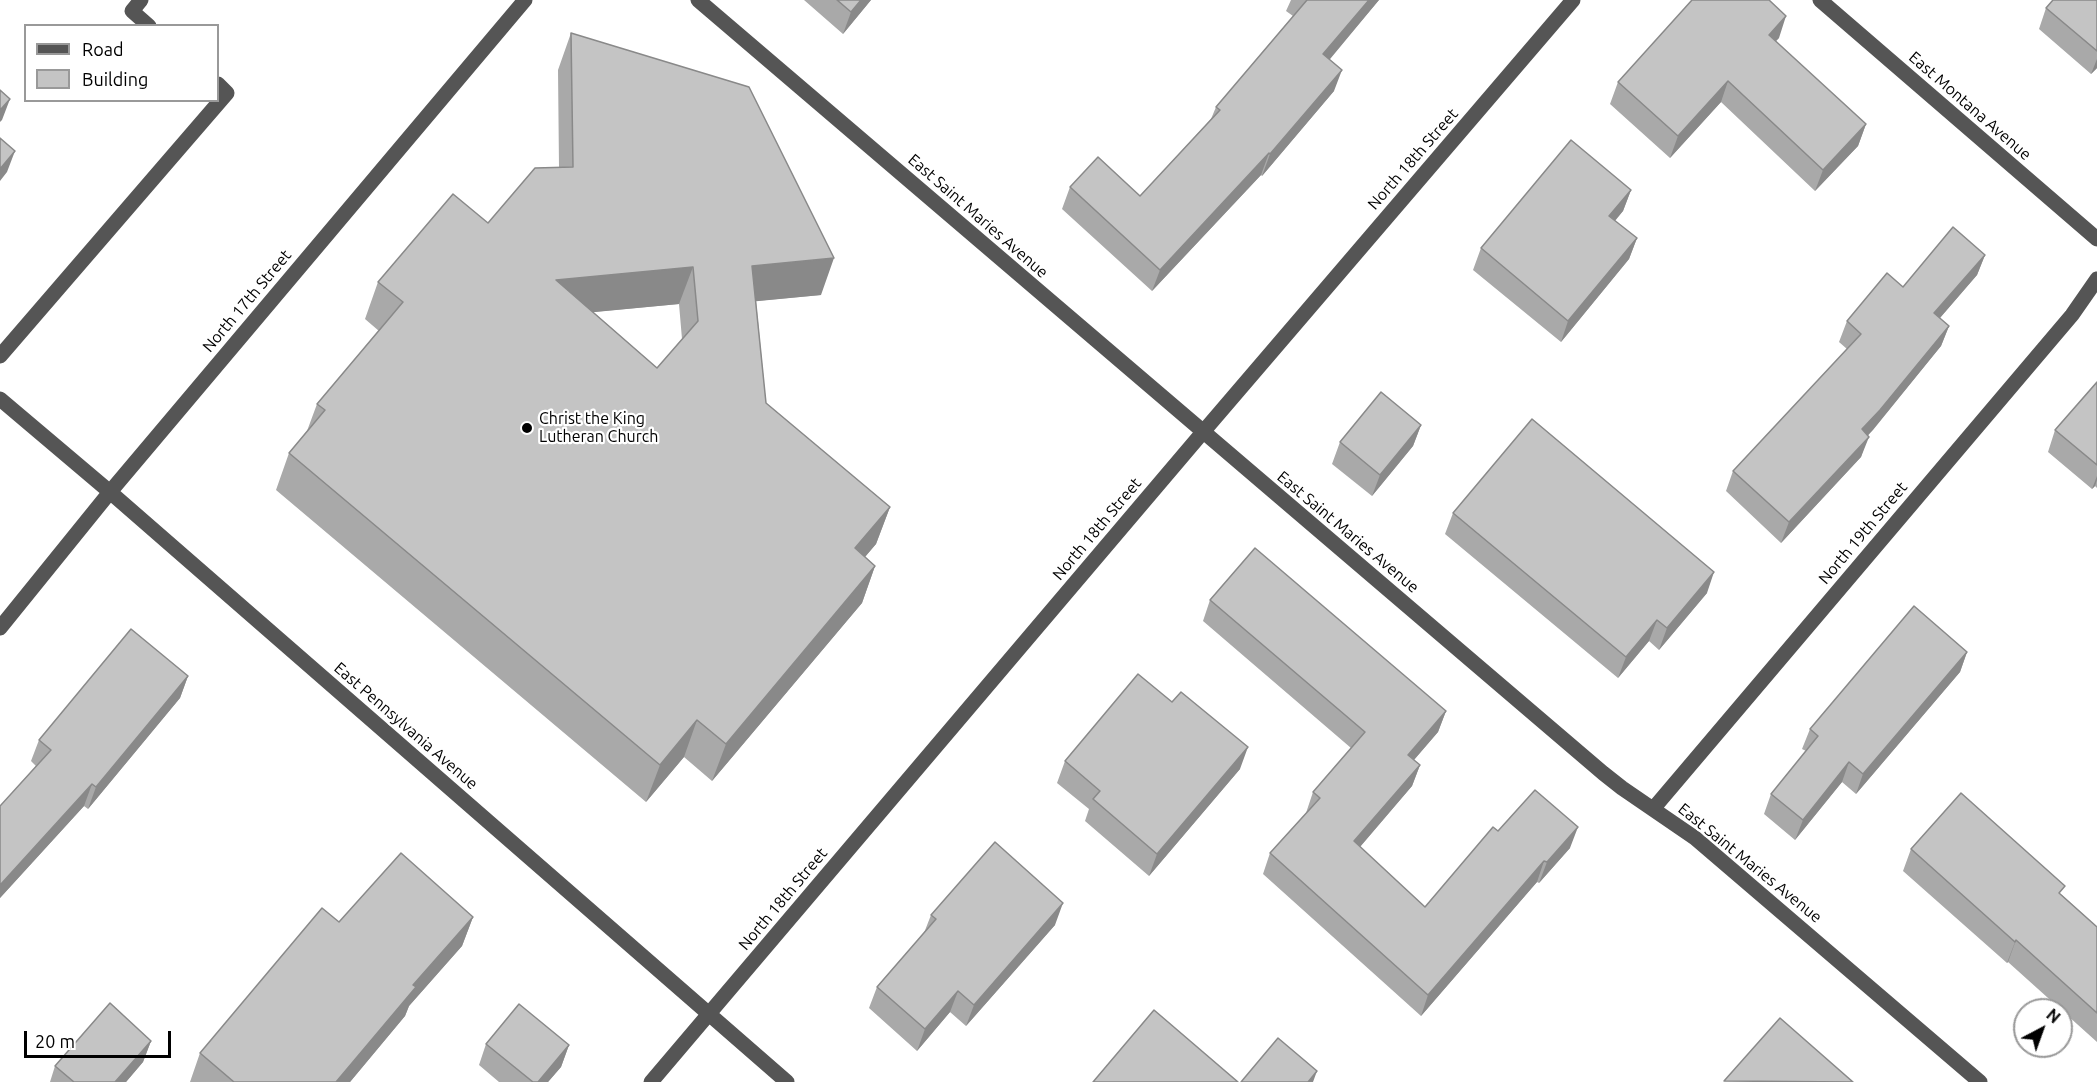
<!DOCTYPE html>
<style>
body{margin:0}
#map{position:relative;width:2097px;height:1082px;overflow:hidden;background:#fff;font-family:Ubuntu,sans-serif}
canvas{display:block}
.legend{position:absolute;left:24px;top:24px;width:195px;height:78px;box-sizing:border-box;background:#fff;border:2px solid #999;margin:0;padding:8px 10px;list-style:none;font-size:18px;color:#000}
.legend li{display:flex;align-items:center;gap:12px;height:30px}
.legend b{width:30px;border:2px solid #999}
.north{position:absolute;left:2013px;top:998px;width:60px;height:60px;box-sizing:border-box;background:#fff;border:2px solid #999;border-radius:50%;rotate:41deg;font-size:16px;font-weight:700;line-height:24px;text-align:center;color:#000}
.north::after{content:'';display:block;margin:auto;width:21px;height:27px;background:#000;clip-path:polygon(50% 0,100% 100%,50% 72%,0 100%)}
.scale{position:absolute;left:24px;top:1031px;width:147px;height:27px;box-sizing:border-box;border:3px solid #000;border-top:0;padding-left:8px;font-size:18px;line-height:21px;white-space:nowrap;color:#000;-webkit-text-stroke:4px #fff;paint-order:stroke}
</style>
<div id="map">
<canvas width="2097" height="1082"></canvas>
<ul class="legend">
<li><b style="height:8px;background:#555"></b>Road</li>
<li><b style="height:16px;background:#c4c4c4"></b>Building</li>
</ul>
<div class="north">N</div>
<div class="scale">20 m</div>
</div>
<script>
const context = document.querySelector('canvas').getContext('2d');
context.lineJoin = 'round';
function trace(path, color, width, dash) {
  context.strokeStyle = color;
  context.lineWidth = width;
  context.lineCap = dash ? 'butt' : 'round';
  context.setLineDash(dash || []);
  context.stroke(path);
}
function paint(path, color) {
  context.fillStyle = color;
  context.fill(path, 'evenodd');
}
function write(font, color, halo, rows, align = 'center') {
  context.font = font + ' Ubuntu,sans-serif';
  context.lineWidth = 4.5;
  context.setLineDash([]);
  context.textBaseline = 'middle';
  context.strokeStyle = halo;
  context.fillStyle = color;
  for (const [text, x, y, turn = 0] of rows) {
    context.save();
    context.translate(x, y);
    context.rotate((+turn || 0) * Math.PI / 180);
    context.textAlign = isNaN(turn) ? turn : align;
    if (halo) context.strokeText(text, 0, 0);
    context.fillText(text, 0, 0);
    context.restore();
  }
}
trace(new Path2D(`
 M141,0L132,11L149,26
 M698,0L1603,773L1622,788L1695,838L1980,1082
 M1820,0L2097,239
 M0,356L227,93L218,84
 M0,399L110,492L787,1082
 M0,628L110,492L525,0
 M1653,809L2072,315L2097,279
 M651,1082L1203,432L1573,0`), '#555', 15);
paint(new Path2D(`
 M804,0H871L843,34Z
 M1291,0H1379L1329,59L1334,91L1262,176L1261,175L1152,291L1062,209L1070,187L1140,196L1211,119L1216,107L1293,16L1286,11Z
 M2097,0V68L2091,74L2039,29L2046,8Z
 M571,33L821,295L756,301L766,403L890,507L876,544L865,557L875,566L862,603L712,781L684,757L646,802L276,490L289,453L307,431L317,404L379,331L365,319L378,282L488,223L559,167L558,70ZM679,304L682,339L657,368L593,312Z
 M1779,38L1775,41L1866,124L1858,146L1815,191L1721,102L1670,158L1610,104L1618,82Z
 M1631,190L1623,211L1615,221L1637,238L1629,259L1561,342L1473,270L1481,248Z
 M1985,255L1977,275L1940,318L1949,326L1941,346L1868,435L1861,457L1781,543L1726,491L1733,471L1847,349L1839,342L1847,321L1903,287Z
 M2097,382V488L2095,486L2092,489L2048,452L2055,430Z
 M1421,425L1413,446L1372,496L1332,464L1340,442Z
 M1453,513L1707,593L1659,650L1649,641L1618,678L1445,534Z
 M1210,600L1446,711L1438,732L1414,760L1420,765L1412,786L1360,847L1425,907L1498,831L1570,848L1539,883L1537,882L1421,1016L1263,874L1270,853L1306,813L1313,792L1351,748L1203,621Z
 M1967,652L1960,672L1856,794L1842,782L1795,840L1764,814L1771,794L1806,751L1802,749L1810,729Z
 M188,676L180,698L88,809L84,806L0,898V806L36,766L31,761L39,740Z
 M1065,761L1240,769L1149,876L1085,821L1089,809L1057,783Z
 M1911,849L2062,895L2097,927V1042L2008,962L2007,963L1903,871Z
 M931,915L1055,925L966,1026L950,1012L917,1051L869,1008L877,987L924,933Z
 M473,917L462,946L409,1006L405,1016L350,1082H190L200,1053L339,922Z
 M151,1041L143,1062L126,1082H50L55,1066Z
 M486,1044L569,1045L561,1067L548,1082H499L479,1065Z`), '#a9a9a9');
paint(new Path2D(`
 M861,0H871L843,34L851,12Z
 M1369,0H1379L1316,76L1323,54Z
 M1786,16L1779,38L1761,57L1769,35Z
 M2097,59V68L2091,74Z
 M1342,70L1334,91L1262,176L1270,154Z
 M1728,81L1721,102L1670,158L1678,136Z
 M10,99L2,120L0,122V110Z
 M1866,124L1858,146L1815,191L1823,170Z
 M15,151L7,172L0,181V169Z
 M1269,153L1261,175L1152,291L1160,270Z
 M1631,190L1623,211L1601,237L1609,216Z
 M1637,238L1629,259L1561,342L1568,321Z
 M1985,255L1977,275L1926,334L1934,313Z
 M834,258L821,295L738,303L752,266Z
 M693,267L679,304L543,317L556,280Z
 M1949,326L1941,346L1873,430L1854,450L1862,429Z
 M1421,425L1413,446L1372,496L1380,475Z
 M1869,437L1861,457L1781,543L1789,522Z
 M2097,476V480L2095,486L2092,489Z
 M890,507L876,544L841,585L855,548Z
 M875,566L862,603L712,781L726,744Z
 M1714,572L1707,593L1659,650L1667,628Z
 M1657,620L1649,641L1618,678L1626,657Z
 M1967,652L1960,672L1856,794L1863,774Z
 M188,676L180,698L88,809L96,787Z
 M1446,711L1438,732L1400,776L1408,755Z
 M697,720L684,757L646,802L660,765Z
 M1248,747L1240,769L1149,876L1157,854Z
 M1849,762L1842,782L1795,840L1803,820Z
 M1420,765L1412,786L1347,862L1354,841Z
 M92,784L84,806L0,898V885Z
 M1578,827L1570,848L1539,883L1547,862Z
 M1544,861L1537,882L1421,1016L1428,995Z
 M1063,903L1055,925L966,1026L974,1005Z
 M473,917L462,946L409,1006L405,1016L350,1082H336L413,985Z
 M2016,940L2008,962L2007,963L2015,942Z
 M958,991L950,1012L917,1051L925,1029Z
 M151,1041L143,1062L126,1082H115Z
 M569,1045L561,1067L548,1082H538Z
 M1317,1071L1313,1082H1308Z`), '#898989');
const building = new Path2D(`
 M837,0H861L851,12Z
 M1307,0H1369L1323,54L1342,70L1270,154L1269,153L1160,270L1070,187L1098,157L1140,196L1220,110L1216,107Z
 M1692,0H1769L1786,16L1769,35L1866,124L1823,170L1728,81L1678,136L1618,82Z
 M2053,0H2097V51L2046,8Z
 M571,33L749,87L834,258L752,266L766,403L890,507L855,548L875,566L726,744L697,720L660,765L289,453L325,410L317,404L403,302L378,282L453,194L488,223L535,168L573,167ZM693,267L698,321L657,368L556,280Z
 M0,90L10,99L0,110Z
 M0,138L15,151L0,169Z
 M1571,140L1631,190L1609,216L1637,238L1568,321L1481,248Z
 M1953,227L1985,255L1934,313L1949,326L1880,410L1862,429L1869,437L1789,522L1733,471L1861,334L1847,321L1887,273L1903,287Z
 M2097,382V465L2055,430Z
 M1381,392L1421,425L1380,475L1340,442Z
 M1532,419L1714,572L1667,628L1657,620L1626,657L1453,513Z
 M1255,548L1446,711L1408,755L1420,765L1354,841L1425,907L1493,827L1498,831L1535,790L1578,827L1547,862L1544,861L1428,995L1270,853L1320,798L1313,792L1365,732L1210,600Z
 M1914,606L1967,652L1863,774L1849,762L1803,820L1771,794L1818,736L1810,729Z
 M131,629L188,676L96,787L92,784L0,885V806L51,750L39,740Z
 M1138,674L1172,702L1181,692L1248,747L1157,854L1093,799L1100,791L1065,761Z
 M1961,793L2065,886L2059,893L2097,927V1013L2016,940L2015,942L1911,849Z
 M995,842L1063,903L974,1005L958,991L925,1029L877,987L936,919L931,915Z
 M401,853L473,917L413,985L416,987L336,1082H234L200,1053L322,908L339,922Z
 M110,1003L151,1041L115,1082H74L55,1066Z
 M519,1004L569,1045L538,1082H533L486,1044Z
 M1154,1010L1238,1082H1093Z
 M1780,1018L1853,1082L1724,1081Z
 M1278,1038L1317,1071L1308,1082H1241Z`);
paint(building, '#c4c4c4');
trace(building, '#898989', 1.5);
for (const [x, y, r, color] of [
 [527,428,6,"#000"]
]) {
  const dot = new Path2D();
  dot.arc(x, y, r, 0, 2 * Math.PI);
  context.fillStyle = color;
  context.fill(dot);
  trace(dot, '#fff', 2);
}
write('16px', '#000', '#fff', [
 ["East Montana Avenue",1970,106,41],
 ["North 18th Street",1413,159,-49],
 ["East Saint Maries Avenue",978,216,41],
 ["North 17th Street",247,301,-50],
 ["North 18th Street",1097,529,-50],
 ["East Saint Maries Avenue",1348,532,40],
 ["North 19th Street",1863,533,-50],
 ["East Pennsylvania Avenue",406,726,41],
 ["East Saint Maries Avenue",1750,863,39],
 ["North 18th Street",783,899,-50]
]);
write('16px', '#000', '#fff', [
 ["Christ the King",539,419],
 ["Lutheran Church",539,437]
], 'left');
</script>
